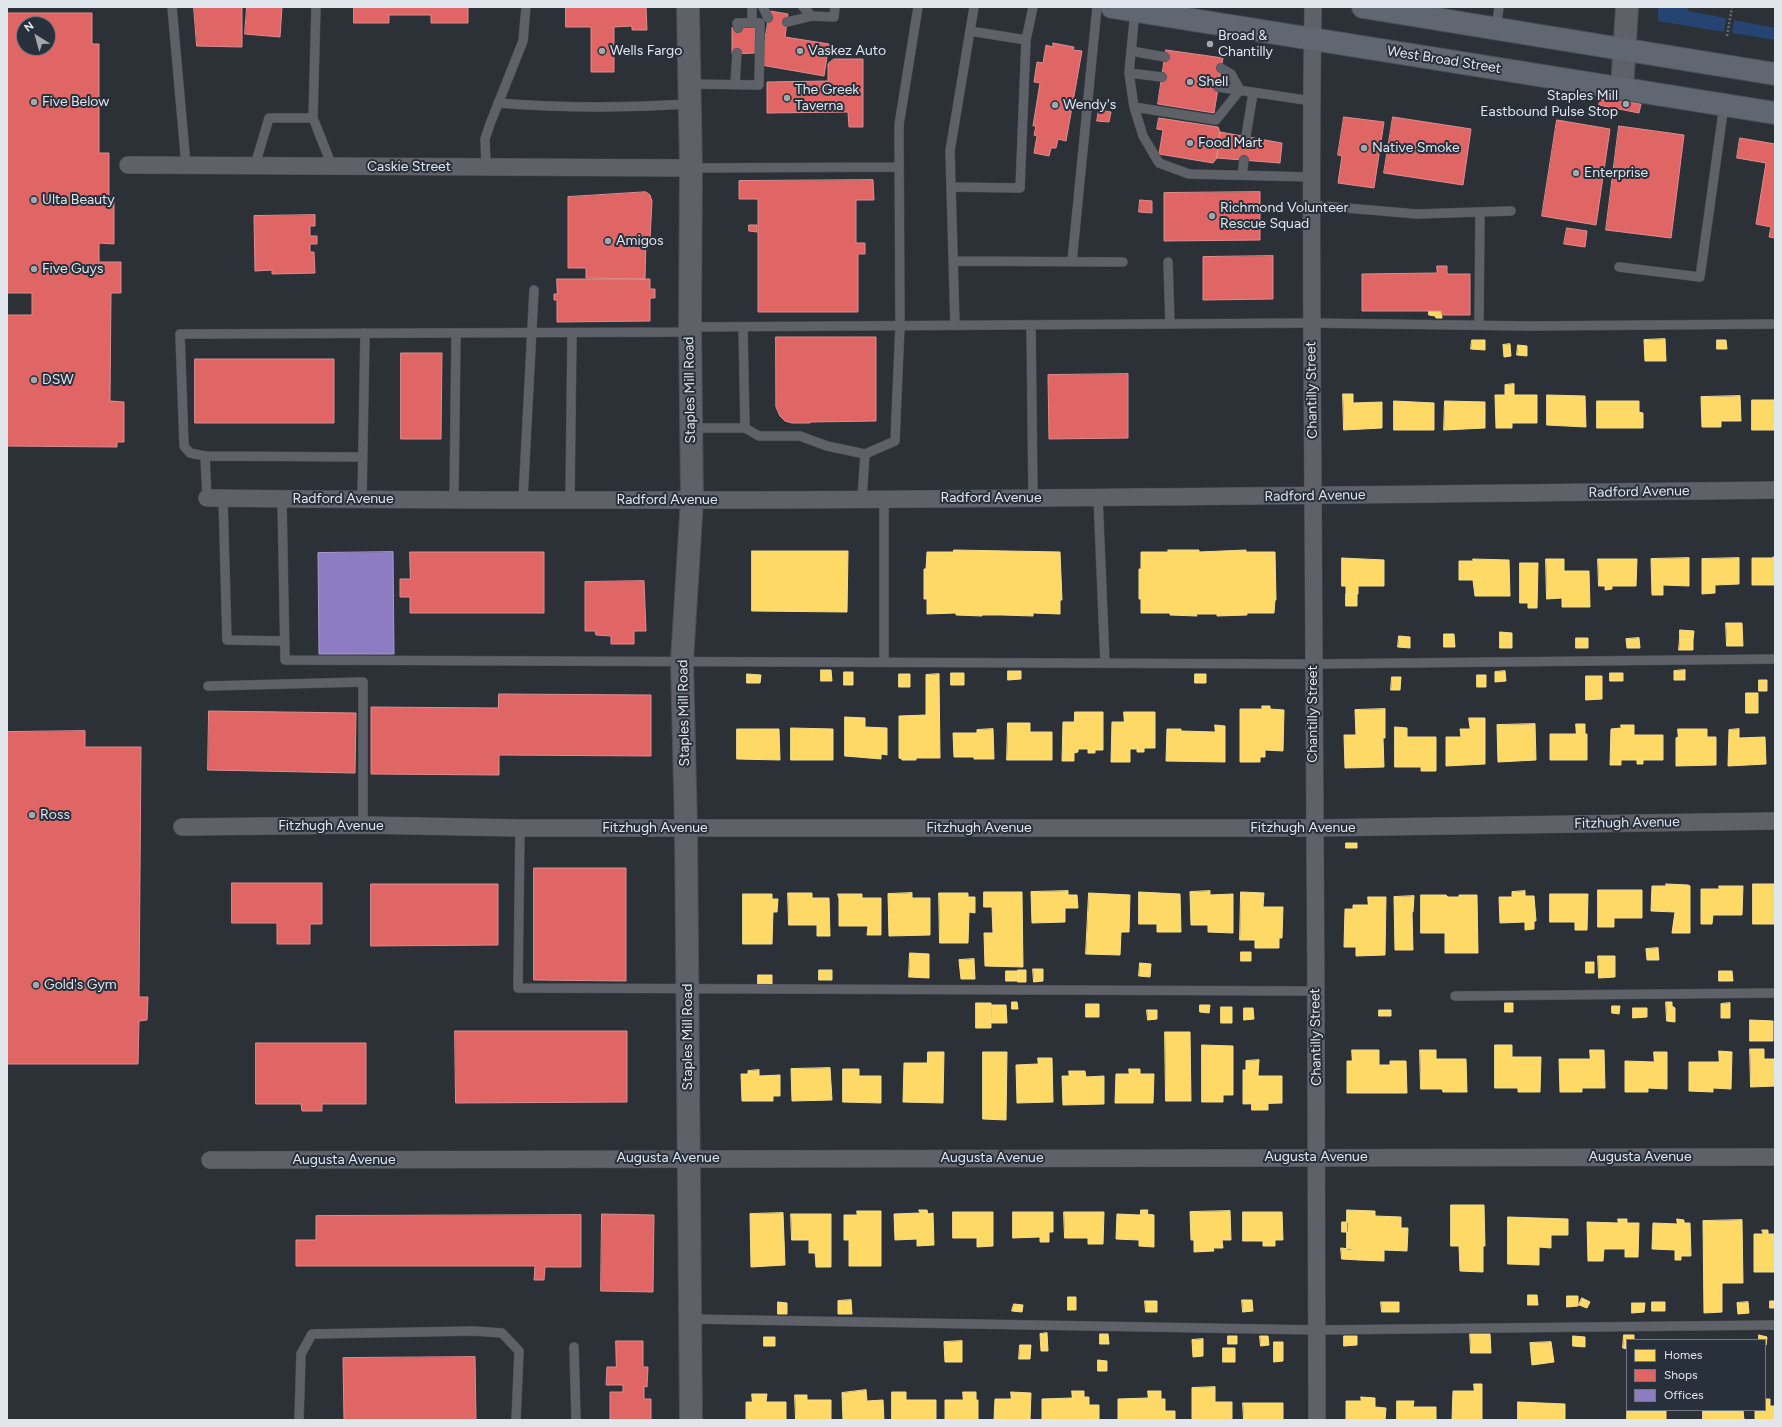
<!DOCTYPE html>
<style>
body{margin:0}
#map{position:relative;width:1782px;height:1427px;overflow:hidden;background:#2c3137;font-family:Figtree,sans-serif}
canvas{display:block}
.frame{position:absolute;inset:0;border:8px solid #e1e6ed;pointer-events:none}
.legend{position:absolute;left:1626px;top:1339px;width:140px;height:72px;box-sizing:border-box;background:#28303b;border:1px solid #727982;margin:0;padding:5px 7px;list-style:none;font-size:12px;color:#e1e6ed}
.legend li{display:flex;align-items:center;gap:8px;height:20px}
.legend b{width:20px;border:1px solid #727982}
.north{position:absolute;left:16px;top:16px;width:40px;height:40px;box-sizing:border-box;background:#28303b;border:1px solid #727982;border-radius:50%;rotate:323deg;font-size:11px;font-weight:700;line-height:16px;text-align:center;color:#e1e6ed}
.north::after{content:'';display:block;margin:auto;width:14px;height:18px;background:#a2a7ad;clip-path:polygon(50% 0,100% 100%,50% 72%,0 100%)}
</style>
<div id="map">
<canvas width="1782" height="1427"></canvas>
<div class="frame"></div>
<ul class="legend">
<li><b style="height:11px;background:#ffd966"></b>Homes</li>
<li><b style="height:11px;background:#e06666"></b>Shops</li>
<li><b style="height:11px;background:#8e7cc3"></b>Offices</li>
</ul>
<div class="north">N</div>
</div>
<script>
const context = document.querySelector('canvas').getContext('2d');
context.lineJoin = 'round';
function paint(path, color) {
  context.fillStyle = color;
  context.fill(path, 'evenodd');
}
function trace(path, color, width, dash) {
  context.strokeStyle = color;
  context.lineWidth = width;
  context.lineCap = dash ? 'butt' : 'round';
  context.setLineDash(dash || []);
  context.stroke(path);
}
function write(font, color, halo, rows, align = 'center') {
  context.font = font + ' Figtree,sans-serif';
  context.lineWidth = 4;
  context.setLineDash([]);
  context.textBaseline = 'middle';
  context.strokeStyle = halo;
  context.fillStyle = color;
  for (const [text, x, y, turn = 0] of rows) {
    context.save();
    context.translate(x, y);
    context.rotate((+turn || 0) * Math.PI / 180);
    context.textAlign = isNaN(turn) ? turn : align;
    if (halo) context.strokeText(text, 0, 0);
    context.fillText(text, 0, 0);
    context.restore();
  }
}
paint(new Path2D(`
 M1658,7H1688V11L1726,18L1724,32L1658,21Z
 M1734,20L1775,28V40L1732,33Z`), '#254472');
const homes = new Path2D(`
 M1429,311H1441L1442,318H1436L1435,316L1429,315Z
 M1665,339L1666,361H1645L1644,340Z
 M1472,340H1485V350L1471,349Z
 M1717,340H1726L1727,349H1717Z
 M1510,344L1511,356L1504,357L1503,345Z
 M1518,345L1527,346V356L1517,355Z
 M1514,384V395H1537V423H1512V428H1496L1495,395H1505V385Z
 M1343,394H1353V403L1382,402V428L1344,430Z
 M1547,395L1585,396L1586,427L1547,425Z
 M1740,396L1741,421H1721V427H1702L1701,397Z
 M1752,400H1775V430H1752Z
 M1394,401L1434,403V430H1394Z
 M1445,401L1485,402V428L1444,430Z
 M1597,401H1639V412L1643,413V428H1597Z
 M954,550L1060,552L1062,600H1060V614L1033,613V616L1002,615H982V616L956,615V613L927,614V599H924V569H926L927,552H953Z
 M1168,550H1199V552L1246,550V552H1275L1276,600H1275L1274,613H1247V615L1217,616V614H1196L1197,616L1170,615V613H1141V599H1139V569H1141V552H1168Z
 M752,551H848L847,612L752,611Z
 M1773,557H1775V585H1752V558H1773Z
 M1342,558L1384,560V586H1358V594H1346V586H1342Z
 M1689,558V586L1663,585V595H1652L1651,559Z
 M1739,558V584L1715,585V593L1702,594V559Z
 M1473,559L1509,560L1510,596H1475L1473,580H1459V561H1473Z
 M1546,559H1564V571H1589L1590,607H1562V598L1547,599Z
 M1598,559H1637L1636,586H1612V589L1605,590V586H1599Z
 M1520,563H1538L1537,608H1528V603H1520Z
 M1346,594H1357V606H1346Z
 M1726,623H1742L1743,646H1727Z
 M1680,630L1694,631L1693,640L1680,639Z
 M1500,632L1512,633V648H1500Z
 M1444,634H1454L1455,647H1444Z
 M1399,636L1410,637V648L1398,647Z
 M1576,638H1588V648H1576Z
 M1639,638L1640,648H1627L1626,639Z
 M1680,639L1693,640V650H1679Z
 M821,670H831L832,681H821Z
 M1685,670V680H1674V671Z
 M1008,671H1021V679L1008,680Z
 M1505,671L1506,681L1495,682V672Z
 M844,672H853V685H844Z
 M951,673H964V685H951Z
 M1610,673H1623V681H1610Z
 M747,674L761,675L760,683H747Z
 M899,674H910V687H899Z
 M939,674L940,758H916V760H902V759L899,758V716L926,715V675Z
 M1195,674H1206V683H1195Z
 M1477,675H1486V687H1477Z
 M1586,676H1602V699L1586,700Z
 M1392,677H1401L1400,690H1391Z
 M1759,680H1767V691H1759Z
 M1746,693H1758V713H1746Z
 M1262,706H1270V709L1284,710L1283,751L1265,750V757H1260V762H1240V709H1262Z
 M1385,709V738H1383L1384,767L1345,768L1344,735H1356L1355,710Z
 M1075,712H1103V750H1095V753H1088V749H1078V752L1074,753V761H1062L1063,722H1074Z
 M1124,712H1155V748H1144V752H1137V749H1130V762H1111L1112,722H1124Z
 M845,717L865,718V727L887,728V755L881,754V759L845,756Z
 M1469,718H1485V764L1446,766V737H1461L1460,729H1470Z
 M1008,723H1030V732H1052V760H1007Z
 M1535,724L1536,760L1498,762L1497,725Z
 M1576,724H1585V734H1587V760H1550V734H1576Z
 M1215,725L1225,726V762L1166,761L1167,729H1181V731L1215,732Z
 M1621,725H1634V735H1663V760H1643V764H1637V760H1621V765H1610L1611,729L1621,728Z
 M1395,727L1407,728V737H1436V771H1421V767H1395Z
 M791,728L833,729V760H791Z
 M737,729H779L780,760L737,759Z
 M993,729L994,759H974V757H954L953,733H977V730Z
 M1678,729H1707V737H1716V765L1676,766V738L1678,737Z
 M1739,729V738L1765,737L1766,764L1728,766L1729,730Z
 M1346,843H1357V848H1346Z
 M1666,884L1688,885L1690,886V933H1672L1675,912L1651,911L1652,886H1666Z
 M1753,884H1775V924H1753Z
 M1719,886H1743L1742,915H1713L1712,924H1701V889H1719Z
 M1598,890H1642V918H1614V927H1598Z
 M1068,891V895H1077L1078,908H1065V922L1032,923L1031,892Z
 M1210,891V895L1233,894V933L1208,932V925H1191L1190,892Z
 M1525,891V896H1534L1536,921H1534V929L1525,930V922L1500,923L1499,897H1512V892Z
 M984,892H1022L1023,967L985,966L984,933H993L992,907H984Z
 M1139,892L1180,894L1181,932H1157V924H1139Z
 M1241,892L1264,893L1263,907H1283L1282,938H1279V948H1255V940H1240Z
 M788,893H812V898H829L830,936H817V925H789Z
 M912,893V898H930V935L889,936L888,894Z
 M939,893H968V897H975V913L969,912L968,943H940Z
 M1089,893L1130,895L1129,932H1121L1120,955L1086,954Z
 M743,894H772V899H778L777,912H773L772,944H743Z
 M838,894H862V898H881V935H867L868,926H839V899Z
 M1550,894H1588L1587,930H1575V922H1550Z
 M1421,895H1446L1448,897H1459V895H1477L1478,953H1445V933H1421Z
 M1414,896L1413,912H1412L1413,950H1395L1394,897Z
 M1368,897H1386L1385,955L1356,956V947H1344L1345,909H1353V905H1368Z
 M1658,948L1659,960H1647L1646,949Z
 M1241,952H1251V961H1241Z
 M910,953L929,954V978L909,977Z
 M1598,956H1615V977L1599,978Z
 M974,959L975,979H961L959,960Z
 M1586,962H1594V973H1586Z
 M1140,963L1151,964L1150,977L1139,976Z
 M1033,969H1043V981L1034,982Z
 M819,970H832V980H819Z
 M1018,970H1026V982H1018Z
 M1006,971H1018V981H1006Z
 M1719,971H1732L1733,981H1719Z
 M758,975H772V984H758Z
 M1012,1002H1017L1018,1009H1012Z
 M1666,1002H1672V1006L1675,1008V1022L1667,1021Z
 M976,1003H991V1028H976Z
 M1505,1003H1513V1012H1505Z
 M1730,1003V1018H1721V1004Z
 M1086,1004H1099V1017H1086Z
 M991,1005H1006L1007,1023H992Z
 M1200,1005H1210L1209,1013L1200,1012Z
 M1612,1006H1620L1619,1014L1612,1013Z
 M1221,1007H1232V1023H1221Z
 M1244,1008H1253L1254,1019L1244,1020Z
 M1633,1008H1647V1017L1633,1018Z
 M1147,1010H1157V1019L1148,1020Z
 M1379,1010H1391V1016H1379Z
 M1750,1020L1773,1021V1041H1750Z
 M1165,1032H1190L1191,1101H1166Z
 M1202,1045L1233,1046V1095H1223V1102H1202Z
 M1495,1045H1512V1057H1541L1540,1092H1518V1088H1495Z
 M1750,1049H1764V1059H1775V1092V1086L1751,1087Z
 M1352,1050H1379V1065H1390V1061H1406L1407,1093H1347V1061H1352Z
 M1420,1050H1436V1059H1466L1467,1092H1443L1442,1089H1421Z
 M1590,1050H1604L1605,1088H1582V1092H1560L1559,1059H1590Z
 M1719,1051L1732,1052L1731,1089L1713,1088V1092L1689,1091V1062H1719Z
 M928,1052H944L943,1103L903,1102L904,1063H927Z
 M983,1052H1007L1006,1120L983,1119Z
 M1654,1052H1667V1089L1648,1088V1092H1625V1061L1654,1062Z
 M1038,1058H1052L1053,1102L1017,1103L1016,1065L1038,1064Z
 M1259,1060L1258,1076H1282V1103L1243,1104V1070H1246V1061Z
 M830,1068L832,1100L792,1101L791,1069Z
 M843,1069H859V1076H881V1103L843,1102Z
 M1129,1069H1140V1074H1154L1153,1103H1115L1116,1074H1129Z
 M759,1070V1076L780,1075V1096H773V1101H742L741,1074H748V1071Z
 M1069,1071H1085L1086,1077L1104,1076V1104L1063,1105L1062,1076H1069Z
 M1252,1103H1268V1110H1252Z
 M1451,1205H1484L1485,1246H1483V1272L1460,1271L1459,1246H1451Z
 M919,1210H927L928,1214L933,1213L934,1245L917,1246V1239L895,1240L894,1214L920,1213Z
 M1141,1210H1148L1147,1214L1154,1215V1247L1139,1246V1240L1116,1239L1117,1214L1140,1215Z
 M1347,1210L1375,1211V1216L1401,1217V1228H1408L1407,1251L1384,1250V1261L1359,1260L1360,1250H1347Z
 M857,1211H881V1266H849V1240H844V1215H857Z
 M1230,1211L1231,1240H1222L1223,1248H1213L1214,1251L1194,1252V1240H1191L1190,1212Z
 M953,1212H993V1246L977,1247V1238H953Z
 M1013,1212H1053V1232H1049V1242H1040V1237L1013,1238Z
 M1064,1212H1104L1103,1244H1088V1238H1065Z
 M1243,1212H1282L1283,1240H1275V1246H1263V1241H1243Z
 M783,1213L785,1265L751,1267L750,1214Z
 M791,1214H831V1267H816L815,1253H809V1240H792Z
 M1508,1217L1568,1219V1235H1551V1248L1539,1247V1265L1508,1264Z
 M1618,1219H1627V1223H1639L1638,1257H1625V1249H1604L1603,1261H1588L1587,1222L1618,1223Z
 M1677,1219L1684,1220V1223H1690L1691,1256H1681V1260H1675V1250L1652,1249L1653,1223L1677,1224Z
 M1742,1220L1743,1283H1722V1312L1704,1313L1703,1221Z
 M1342,1222H1348V1232H1342Z
 M1762,1230H1768V1234H1775V1272H1754V1234H1763Z
 M1341,1248L1360,1250L1359,1260L1342,1259Z
 M1528,1295H1537L1538,1305H1528Z
 M1567,1296H1578V1306L1567,1307Z
 M1068,1297H1076V1310H1068Z
 M1582,1298L1590,1302L1587,1308L1579,1305Z
 M851,1300L852,1314H838V1301Z
 M1242,1300H1252L1253,1311L1243,1312Z
 M1145,1301H1157V1312H1146Z
 M1770,1301H1775V1308H1770Z
 M778,1302L787,1303V1314H778Z
 M1381,1302H1399V1312H1382Z
 M1652,1302H1665V1311H1652Z
 M1748,1302L1749,1313L1738,1314L1737,1303Z
 M1632,1303H1645L1644,1312L1632,1313Z
 M1014,1304L1023,1305L1022,1312L1012,1311Z
 M1047,1333L1048,1351H1041L1040,1334Z
 M1100,1334H1108L1109,1344H1100Z
 M1470,1334H1490L1491,1353H1471Z
 M1624,1335H1634V1340H1627V1349L1623,1348Z
 M1759,1335L1767,1337L1766,1345L1765,1340H1759Z
 M1228,1336H1237V1344H1228Z
 M1260,1336H1268L1269,1345L1261,1346Z
 M1344,1336H1357V1345L1344,1346Z
 M1573,1336L1585,1337V1347L1573,1346Z
 M764,1337H775V1346H764Z
 M1203,1339V1356L1193,1357L1192,1340Z
 M962,1341V1362H945L944,1342Z
 M1274,1342H1283V1361L1274,1362Z
 M1551,1342L1554,1362L1532,1365L1530,1343Z
 M1020,1345H1031L1030,1359H1019Z
 M1223,1348H1235V1362H1223Z
 M1098,1360L1107,1361V1371H1098Z
 M1474,1384H1482V1420H1452L1453,1391H1474Z
 M1215,1387V1402H1232V1420H1192V1388Z
 M866,1390L867,1401L883,1400L884,1420H843L842,1393Z
 M1627,1390V1410H1666V1420H1627Z
 M1072,1391H1084V1397H1089V1405H1099V1420H1042V1399L1072,1398Z
 M1148,1391H1161V1399H1165V1411H1175V1420H1118V1399L1148,1398Z
 M892,1392H906V1400H936V1420H892Z
 M963,1392H976V1400H978V1420H945V1400H963Z
 M1011,1392L1031,1393L1030,1420H994L995,1399H1011Z
 M752,1394H767L766,1402H786V1420H746V1402H752Z
 M795,1395H807V1400H831V1420H796Z
 M1361,1397L1375,1398V1407L1386,1408L1385,1420H1346V1401H1361Z
 M1765,1399H1770V1406H1775V1420H1755V1410H1765Z
 M1397,1401H1414L1413,1407H1436V1420H1397Z
 M1518,1402L1565,1404V1420H1518Z
 M1243,1403H1283V1420H1244Z
 M1703,1410H1743L1744,1420H1703Z`);
paint(homes, '#ffd966');
trace(homes, '#f6dd8e', 1);
const shops = new Path2D(`
 M194,7H242V47L197,46Z
 M247,7H282L280,37L245,34Z
 M354,7H468V23H431V15H389V23H354Z
 M566,7H646L647,30H632V26L614,27V72H591V27H566Z
 M770,11L788,14L785,37L829,44L824,76L761,65Z
 M7,13H92V44H99V153H109V202H114V244L99,243V262H121V293H111L110,401L124,402V442H117V447L7,446V315H32V293H7ZM24,24H48V48H24Z
 M755,27V53L732,54V28Z
 M1053,43L1074,47L1073,50L1082,51L1066,141L1058,139L1056,148H1051L1049,156L1034,153L1037,136L1034,135L1036,126H1033L1040,83L1034,82L1037,62L1043,63L1046,45L1053,47Z
 M1166,50L1223,58L1214,113L1158,104Z
 M834,59H863V127H849L848,112L767,113V82L828,81V64Z
 M1601,97L1641,104L1639,113L1599,105Z
 M1099,110L1111,112L1109,122L1097,121Z
 M1344,117L1384,122L1374,188L1338,183L1342,156L1338,155Z
 M1393,117L1471,129L1463,185L1384,173Z
 M1159,118L1218,127L1220,132L1217,158L1213,163L1159,154L1163,130L1157,129Z
 M1557,120L1610,129L1596,225L1542,216Z
 M1619,126L1684,135L1671,238L1606,230Z
 M1220,132L1282,143L1280,163L1217,158Z
 M1740,138L1775,144V238L1769,237L1771,227L1756,224L1766,163L1737,158Z
 M873,180L874,200H856V243H865V254H858V312H758V199H739V181Z
 M646,192L650,195L652,201L650,239H646L645,279L586,278V268H568V197Z
 M1260,192V240L1164,241V193Z
 M1140,200L1152,201V213L1139,212Z
 M315,215V226H310V236H317V244H310V252H314L315,273L272,274V270L255,271L254,216Z
 M749,225H757V232L749,231Z
 M1567,228L1587,231L1585,247L1564,244Z
 M1273,256V299L1203,300V257Z
 M1437,266H1447V274H1470V315H1442L1441,311H1362V274L1437,273Z
 M557,279H650V289H655V298H650V321L557,322V300H554V294H557Z
 M776,337H876V421L810,422V423H792L785,421L780,416L776,407Z
 M401,353H442L441,439H401Z
 M195,359H334V423H195Z
 M1128,374V438L1049,439L1048,375Z
 M410,552H544V613H410V597H400V579H410Z
 M644,581L646,631H634V644H611V636L596,635L595,631H585V582Z
 M499,694L651,695V756L499,755V775L371,774V707L498,708Z
 M209,711L356,713L355,773L208,770Z
 M85,731V747H141L139,997H148L147,1020L139,1021L138,1064H7V732Z
 M534,868H626V981L534,980Z
 M232,883H322V924H310V944H277V923H232Z
 M371,884H498V945L371,946Z
 M455,1031H627V1102L456,1103Z
 M256,1043H366V1104H322V1111H302L301,1104H256Z
 M602,1214L654,1215L653,1292L601,1291Z
 M581,1215V1267H545L544,1280H534L535,1266H296V1240H316V1216Z
 M616,1341H643V1367H648L647,1387L644,1386V1399H651V1420H610V1392H623V1385H606L607,1367H616Z
 M475,1357L476,1420H344L343,1358Z`);
paint(shops, '#e06666');
trace(shops, '#e08c8e', 1);
const offices = new Path2D(`
 M393,552L394,654H319L318,553Z`);
paint(offices, '#8e7cc3');
trace(offices, '#a79cd0', 1);
const service = new Path2D(`
 M172,7L186,165
 M316,7L313,118L332,166
 M763,7L768,18
 M803,7L812,16
 M1135,11L1129,73L1162,77
 M787,22L812,16L834,17L835,7
 M752,23V7
 M1496,29L1499,7
 M970,31L1026,40
 M1131,51L1165,57
 M1129,73L1134,107L1143,136L1159,163L1189,174L1312,177
 M690,84L759,85L760,23H737L738,28
 M735,84L737,53
 M1218,87L1312,101
 M498,103C562,108 626,108 690,104
 M1134,107L1216,120L1240,90L1231,74L1221,68
 M1246,136L1253,93
 M255,165L269,118H313
 M486,167L485,139L490,124L523,41L526,7
 M691,168L899,167
 M1242,175L1244,160
 M951,187L1020,188L1026,40L1033,7
 M1311,205L1417,214L1511,211
 M953,261L1123,262
 M1072,262L1097,7
 M1168,262L1170,324
 M1619,267L1700,277L1724,105
 M955,325L950,151L974,7
 M1031,325L1033,497
 M1479,325L1480,212
 M690,327L1311,323L1529,326L1775,324
 M743,327L745,428L759,436H800L827,446L865,454
 M691,428H745
 M205,456L363,457
 M1098,497L1105,663
 M207,498L205,456L190,453L184,446L180,334L690,332
 M223,498L227,640L285,641
 M884,498V662
 M282,499L285,660L1313,664L1775,659
 M362,499L365,333
 M454,499L456,333
 M523,499L534,290
 M570,499L572,333
 M862,499L865,454L895,441L900,326L899,125L918,7
 M208,686L363,682V825
 M520,828L518,988L1316,991
 M1455,996L1775,993
 M690,1319L1318,1330L1775,1325
 M574,1347L576,1420
 M299,1420L301,1354L312,1334L474,1331L502,1333L519,1351L516,1420`);
const minor = new Path2D(`
 M1313,7C1310,170 1312,334 1313,497C1314,805 1318,1112 1317,1420
 M128,165L691,168
 M207,498C729,504 1252,496 1775,490
 M182,827L363,825L520,828H1314L1775,821
 M210,1160L1775,1157`);
const tertiary = new Path2D(`
 M688,7L691,168L690,327L692,500L682,661L686,829L691,1420
 M1622,89L1627,7`);
const primary = new Path2D(`
 M1112,7L1775,113
 M1363,7L1775,74`);
trace(service, '#4a4f53', 10);
trace(minor, '#4a4f53', 18);
trace(tertiary, '#4a4f53', 24);
trace(primary, '#4a4f53', 24);
trace(new Path2D(`
 M1727,36L1732,7`), '#686c70', 2.5, [2, 2]);
trace(service, '#5e6167', 9);
trace(minor, '#5e6167', 17);
trace(tertiary, '#5e6167', 22);
trace(primary, '#616770', 22);
for (const [x, y, r, color] of [
 [1210,44,4,"#a2a7ad"],
 [602,51,4,"#a2a7ad"],
 [800,51,4,"#a2a7ad"],
 [1190,82,4,"#a2a7ad"],
 [787,98,4,"#a2a7ad"],
 [34,102,4,"#a2a7ad"],
 [1626,104,4,"#a2a7ad"],
 [1055,105,4,"#a2a7ad"],
 [1190,143,4,"#a2a7ad"],
 [1364,148,4,"#a2a7ad"],
 [1576,173,4,"#a2a7ad"],
 [34,200,4,"#a2a7ad"],
 [1212,216,4,"#a2a7ad"],
 [608,241,4,"#a2a7ad"],
 [34,269,4,"#a2a7ad"],
 [34,380,4,"#a2a7ad"],
 [32,815,4,"#a2a7ad"],
 [36,985,4,"#a2a7ad"]
]) {
  const dot = new Path2D();
  dot.arc(x, y, r, 0, 2 * Math.PI);
  context.fillStyle = color;
  context.fill(dot);
  trace(dot, '#28303b', 1.5);
}
write('14px', '#e1e6ed', '#28303b', [
 ["Broad &",1218,36],
 ["Chantilly",1218,52],
 ["Wells Fargo",610,51],
 ["Vaskez Auto",808,51],
 ["Shell",1198,82],
 ["The Greek",795,90],
 ["Taverna",795,106],
 ["Staples Mill",1618,96,"right"],
 ["Eastbound Pulse Stop",1618,112,"right"],
 ["Five Below",42,102],
 ["Wendy's",1063,105],
 ["Food Mart",1198,143],
 ["Native Smoke",1372,148],
 ["Enterprise",1584,173],
 ["Ulta Beauty",42,200],
 ["Richmond Volunteer",1220,208],
 ["Rescue Squad",1220,224],
 ["Amigos",616,241],
 ["Five Guys",42,269],
 ["DSW",42,380],
 ["Ross",40,815],
 ["Gold's Gym",44,985]
], 'left');
write('14px', '#e1e6ed', '#28303b', [
 ["West Broad Street",1444,60,9],
 ["Caskie Street",409,167],
 ["Staples Mill Road",690,390,-91],
 ["Chantilly Street",1312,390,-91],
 ["Radford Avenue",1639,492,-1],
 ["Radford Avenue",1315,496,-1],
 ["Radford Avenue",991,498],
 ["Radford Avenue",343,499],
 ["Radford Avenue",667,500],
 ["Staples Mill Road",684,713,-91],
 ["Chantilly Street",1313,714,-90],
 ["Fitzhugh Avenue",1627,823,-1],
 ["Fitzhugh Avenue",331,826],
 ["Fitzhugh Avenue",655,828],
 ["Fitzhugh Avenue",979,828],
 ["Fitzhugh Avenue",1303,828],
 ["Staples Mill Road",688,1037,-90],
 ["Chantilly Street",1316,1037,-91],
 ["Augusta Avenue",1316,1157],
 ["Augusta Avenue",1640,1157],
 ["Augusta Avenue",668,1158],
 ["Augusta Avenue",992,1158],
 ["Augusta Avenue",344,1160]
]);
</script>
